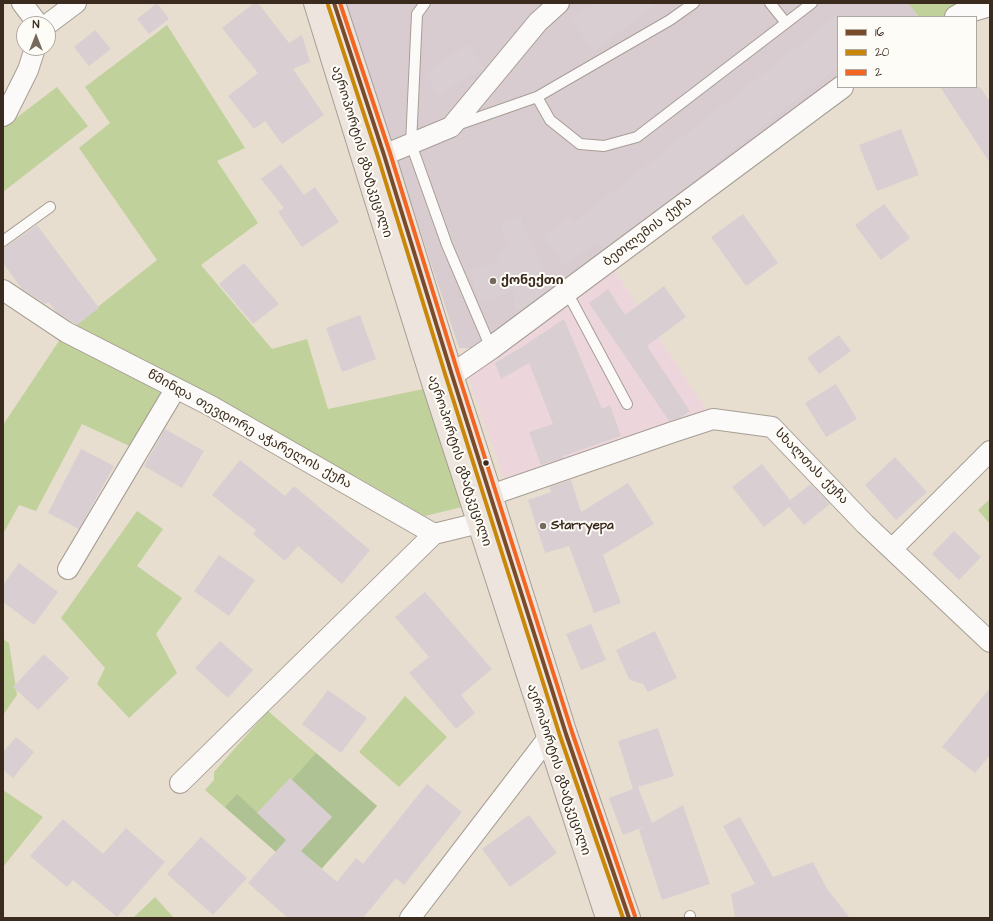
<!DOCTYPE html>
<meta charset="utf-8">
<style>
body{margin:0}
#map{position:relative;width:993px;height:921px;overflow:hidden;background:#e7decf;font-family:"Architects Daughter",sans-serif}
canvas{display:block}
.frame{position:absolute;inset:0;border:4px solid #3b2a1e;pointer-events:none}
.legend{position:absolute;left:837px;top:16px;width:140px;height:72px;box-sizing:border-box;background:#fdfcf7;border:1px solid #afa8a0;margin:0;padding:5px 7px;list-style:none;font-size:12px;color:#3b2a1e}
.legend li{display:flex;align-items:center;gap:8px;height:20px}
.legend b{width:20px;border:1px solid #afa8a0}
.north{position:absolute;left:16px;top:16px;width:40px;height:40px;box-sizing:border-box;background:#fdfcf7;border:1px solid #afa8a0;border-radius:50%;rotate:0deg;font-size:11px;font-weight:700;line-height:16px;text-align:center;color:#3b2a1e}
.north::after{content:'';display:block;margin:auto;width:14px;height:18px;background:#77695c;clip-path:polygon(50% 0,100% 100%,50% 72%,0 100%)}
</style>
<div id="map">
<canvas width="993" height="921"></canvas>
<div class="frame"></div>
<ul class="legend">
<li><b style="height:5px;background:#7a4b2a"></b>16</li>
<li><b style="height:5px;background:#c88708"></b>20</li>
<li><b style="height:5px;background:#f26522"></b>2</li>
</ul>
<div class="north">N</div>
</div>
<script>
const context = document.querySelector('canvas').getContext('2d');
context.lineJoin = 'round';
function paint(path, color) {
  context.fillStyle = color;
  context.fill(path, 'evenodd');
}
function trace(path, color, width, dash) {
  context.strokeStyle = color;
  context.lineWidth = width;
  context.lineCap = dash ? 'butt' : 'round';
  context.setLineDash(dash || []);
  context.stroke(path);
}
function write(font, color, halo, rows, align = 'center') {
  context.font = font + ' "Architects Daughter","Noto Sans Georgian",sans-serif';
  context.lineWidth = 4;
  context.setLineDash([]);
  context.textBaseline = 'middle';
  context.strokeStyle = halo;
  context.fillStyle = color;
  for (const [text, x, y, turn = 0] of rows) {
    context.save();
    context.translate(x, y);
    context.rotate((+turn || 0) * Math.PI / 180);
    context.textAlign = isNaN(turn) ? turn : align;
    if (halo) context.strokeText(text, 0, 0);
    context.fillText(text, 0, 0);
    context.restore();
  }
}
paint(new Path2D(`
 M608,261L713,419L504,479L467,373Z`), '#ecd6db');
paint(new Path2D(`
 M345,3H908L919,17H838V87L491,348H459Z`), '#d9ccd1');
paint(new Path2D(`
 M908,3H990L964,17H919Z
 M167,25L245,148L217,161L258,223L201,265L272,349L307,339L328,409L428,388L462,507L425,516L357,477L347,484L66,332L157,260L79,148L110,123L85,87Z
 M57,87L88,126L3,192V128Z
 M61,338L165,395L136,449L82,424L36,511L19,505L3,534V425Z
 M990,499V524L978,510Z
 M137,511L163,529L137,566L182,598L156,634L177,673L129,718L97,684L105,668L61,618Z
 M3,639L9,643L17,695L3,715Z
 M405,696L447,737L399,787L359,752Z
 M268,711L377,806L310,882L205,790L214,780V772Z
 M3,790L43,817L3,867Z
 M155,897L174,918H133Z`), '#c0d19b');
paint(new Path2D(`
 M316,753L377,806L322,868L303,853L292,866L225,807L237,794L300,852L332,817L292,780Z`), '#aec294');
paint(new Path2D(`
 M157,3L169,19L149,34L137,19Z
 M254,3H258L289,43L302,35L310,62L293,69L324,115L282,144L265,121L254,129L228,96L258,73L222,28Z
 M594,3H657L595,51L571,21Z
 M838,15V67L665,203L603,249L598,242L564,266L544,236L568,217L573,223Z
 M95,30L111,49L89,66L74,47Z
 M468,44L484,68L438,94L427,72Z
 M940,87H980L990,102V163Z
 M901,129L919,175L877,191L859,145Z
 M281,164L304,195L315,187L339,222L302,247L278,212L284,208L261,179Z
 M884,204L910,238L881,260L855,225Z
 M743,214L778,263L746,286L711,237Z
 M520,216L551,288L515,315L514,291L480,302L469,270L499,261L497,253L509,248L500,225Z
 M37,225L99,308L77,325L56,312L49,302L45,304L22,289L3,263V247L7,246Z
 M244,263L279,304L253,324L219,284Z
 M664,286L686,317L647,346L690,411L680,418L669,421L589,303L608,289L625,315Z
 M360,315L376,359L342,372L326,328Z
 M564,319L602,409L610,405L621,436L563,456V458L541,465L529,432L553,424L529,363L501,379L495,363L522,347Z
 M839,335L851,351L819,374L807,358Z
 M836,384L857,419L826,437L805,403Z
 M165,429L204,451L182,488L144,466Z
 M81,449L114,466L79,529L48,513Z
 M895,457L927,492L896,520L865,485Z
 M240,460L285,496L294,486L370,550L342,584L298,546L285,561L253,534L256,530L212,495Z
 M762,464L790,500L811,484L830,504L804,525L789,507L764,527L732,487Z
 M571,480L581,512L628,483L654,524L603,555L621,603L594,613L569,546L545,553L528,500L551,492L549,487Z
 M954,531L981,557L959,580L932,554Z
 M219,555L255,580L229,616L194,591Z
 M19,563L58,592L34,625L3,602V585Z
 M425,592L492,669L461,695L475,713L456,729L409,673L429,657L395,617Z
 M591,624L606,660L581,670L566,634Z
 M655,631L677,678L648,692L643,684L635,682L629,679L616,650Z
 M220,641L253,670L228,698L195,668Z
 M44,654L69,678L38,710L13,687Z
 M990,688V755L975,773L942,747Z
 M328,690L367,718L341,753L302,724Z
 M658,728L674,776L638,787L652,823L683,805L710,884L662,900L639,830L644,827L623,835L609,798L633,789L618,741Z
 M16,737L34,752L13,778L3,770V752Z
 M290,778L332,817L301,851L337,882L356,858L363,864L427,784L462,812L404,885L396,878L363,918H288L248,883L286,840L257,813Z
 M529,815L557,853L510,887L482,849Z
 M740,817L773,877L813,862L827,889L850,918H735L731,894L755,884L723,826Z
 M63,819L103,854L126,828L165,862L117,917L73,880L67,887L30,856Z
 M201,837L247,878L213,915L167,874Z`), '#d9cfd2');
const service = new Path2D(`
 M425,3L417,14L411,144L447,245L491,348
 M770,3L786,23
 M537,97L550,120L580,144L604,146L637,137L812,3
 M457,125L537,97L670,20L694,3
 M3,241L50,207
 M567,292L627,404
 M690,916V918`);
const minor = new Path2D(`
 M22,3L38,24
 M48,24L76,3
 M3,116L6,114L28,70L35,48
 M384,155L451,127L538,22L559,3
 M3,290L66,332L211,406L434,534
 M491,495L673,432L713,419L772,427L865,524L990,642
 M892,549L990,451
 M68,569L176,388
 M180,783L434,534L479,523
 M410,918L548,738`);
const tertiary = new Path2D(`
 M956,17L963,13L990,5
 M452,375L491,348L842,87`);
const trunk = new Path2D(`
 M315,3L364,162L434,386L607,918
 M334,3L384,155L452,375L491,495L566,734L629,918`);
trace(service, '#a69e94', 12);
trace(minor, '#a69e94', 22);
trace(tertiary, '#a69e94', 24);
trace(trunk, '#a69e94', 24);
trace(service, '#fbfaf8', 10);
trace(minor, '#fbfaf8', 20);
trace(tertiary, '#fbfaf8', 22);
trace(trunk, '#ede5dd', 22);
trace(new Path2D(`
 M334,3L384,155L452,375L566,734L629,918`), '#7a4b2a', 4);
trace(new Path2D(`
 M328,5L378,157L446,377L560,736L623,918`), '#c88708', 4);
trace(new Path2D(`
 M340,3L390,153L458,373L572,732L635,916`), '#f26522', 4);
for (const [x, y, r, color] of [
 [493,281,4,"#77695c"],
 [486,463,3.5,"#3b2a1e"],
 [543,526,4,"#77695c"]
]) {
  const dot = new Path2D();
  dot.arc(x, y, r, 0, 2 * Math.PI);
  context.fillStyle = color;
  context.fill(dot);
  trace(dot, '#fdfcf7', 1.5);
}
write('13px', '#3b2a1e', '#fdfcf7', [
 ["აეროპორტის გზატკეცილი",361,152,73],
 ["ბეთლემის ქუჩა",648,232,-37],
 ["წმინდა თევდორე აჭარელის ქუჩა",249,430,29],
 ["აეროპორტის გზატკეცილი",459,461,72],
 ["სხალთას ქუჩა",811,467,46],
 ["აეროპორტის გზატკეცილი",558,770,72]
]);
write('bold 13px', '#3b2a1e', '#fdfcf7', [
 ["ქონექთი",501,281],
 ["Starryepa",551,526]
], 'left');
</script>
